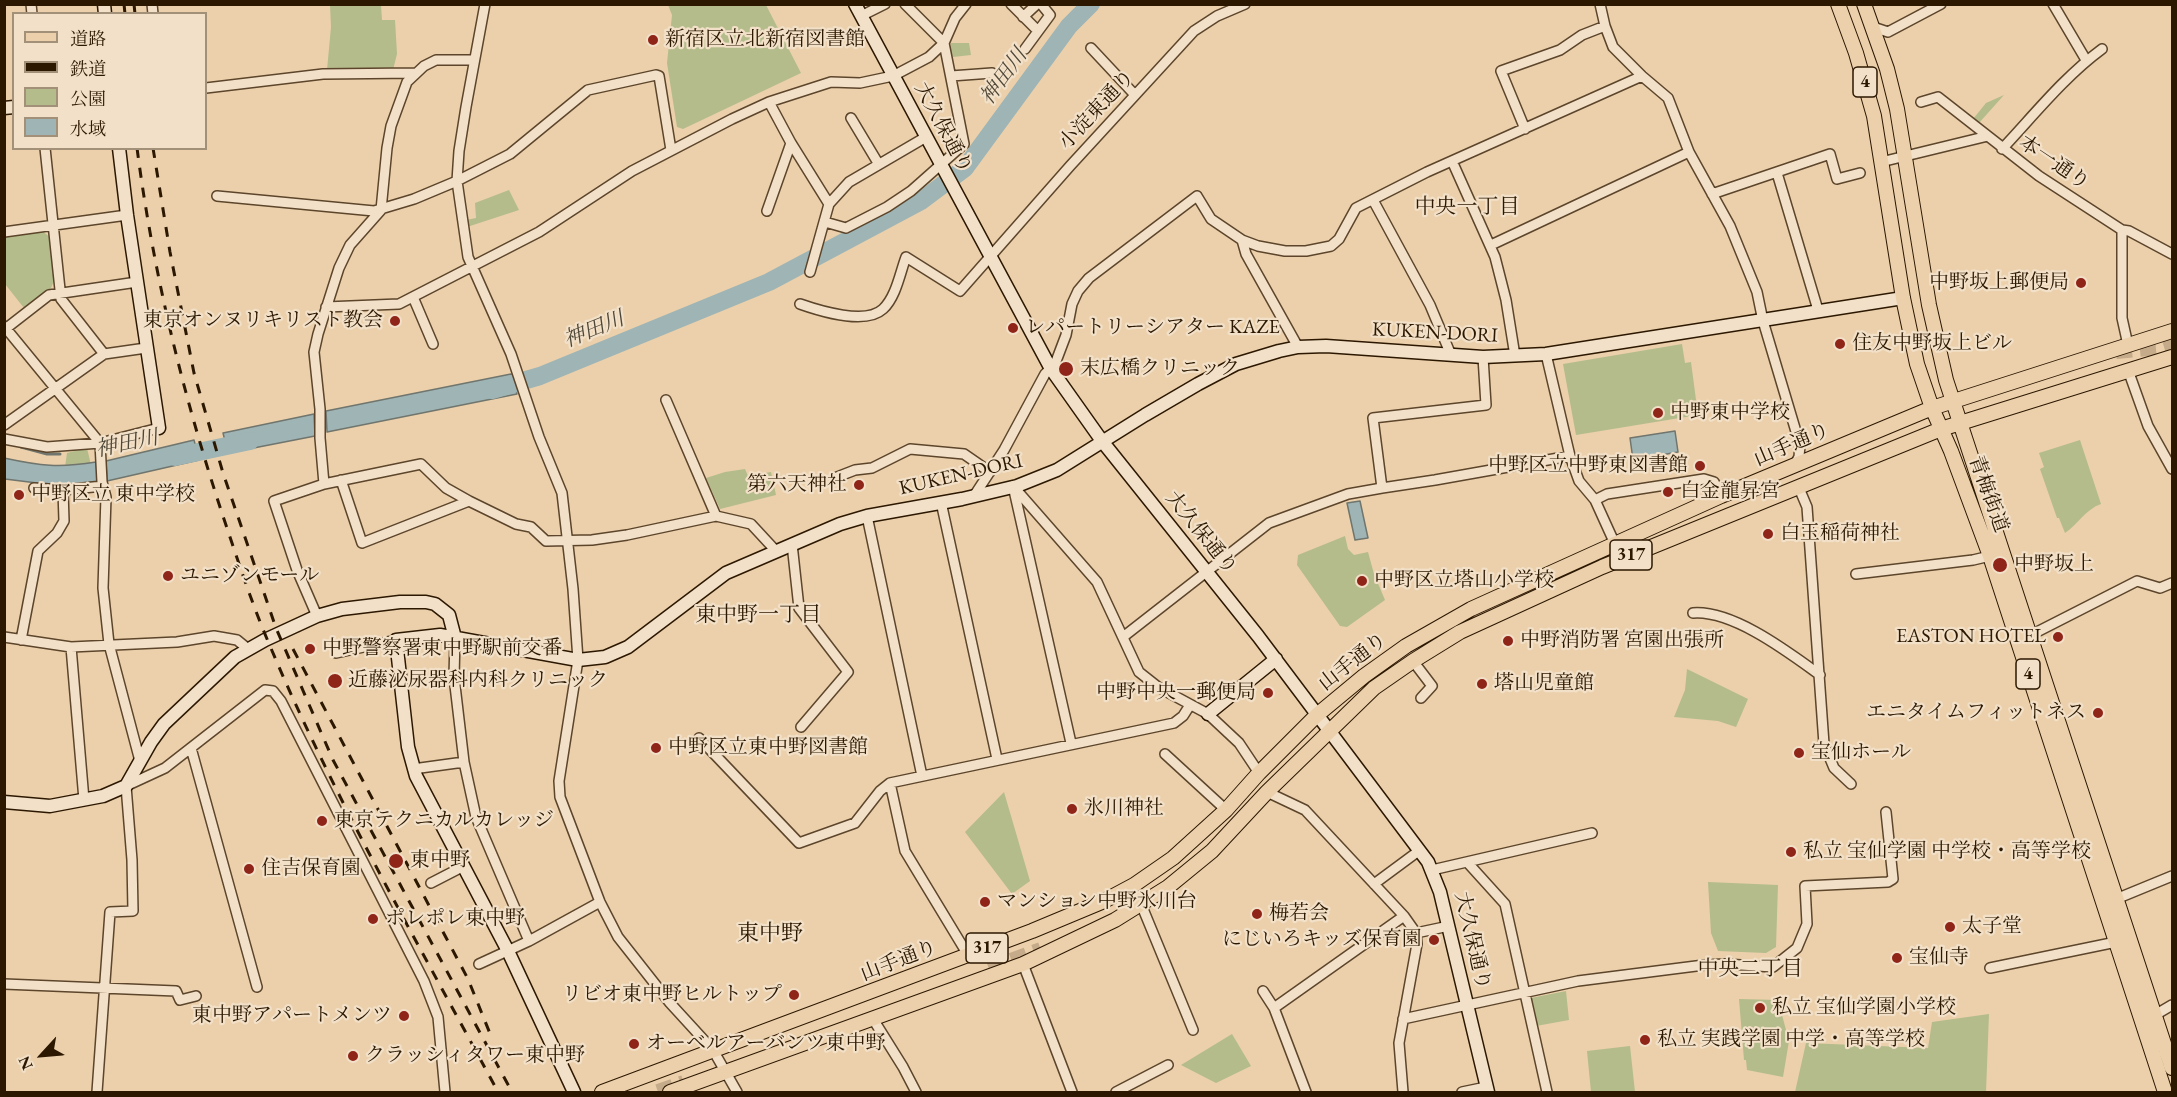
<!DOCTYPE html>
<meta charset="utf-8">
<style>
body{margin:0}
#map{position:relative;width:2177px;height:1097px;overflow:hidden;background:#ebd0ab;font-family:"EB Garamond","Noto Serif JP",serif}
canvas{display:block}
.frame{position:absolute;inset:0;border:6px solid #2c1700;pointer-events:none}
.legend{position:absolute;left:12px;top:12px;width:195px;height:138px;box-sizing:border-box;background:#f2e0c8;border:2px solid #a39078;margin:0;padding:8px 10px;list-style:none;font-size:18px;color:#2c1700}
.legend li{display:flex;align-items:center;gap:12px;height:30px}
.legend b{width:30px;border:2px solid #a39078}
.north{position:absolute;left:12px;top:1025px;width:60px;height:60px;-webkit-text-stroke:4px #f2e0c8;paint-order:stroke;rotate:244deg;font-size:16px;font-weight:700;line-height:24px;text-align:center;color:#2c1700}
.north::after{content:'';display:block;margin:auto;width:21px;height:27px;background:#2c1700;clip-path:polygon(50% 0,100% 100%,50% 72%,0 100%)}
</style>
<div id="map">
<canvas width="2177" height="1097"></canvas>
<div class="frame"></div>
<ul class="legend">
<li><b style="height:8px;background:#ebd0ab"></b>道路</li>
<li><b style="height:8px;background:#2c1700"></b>鉄道</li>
<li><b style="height:16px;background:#b4bc8b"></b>公園</li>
<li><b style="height:16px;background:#9eb4b5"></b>水域</li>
</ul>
<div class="north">N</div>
</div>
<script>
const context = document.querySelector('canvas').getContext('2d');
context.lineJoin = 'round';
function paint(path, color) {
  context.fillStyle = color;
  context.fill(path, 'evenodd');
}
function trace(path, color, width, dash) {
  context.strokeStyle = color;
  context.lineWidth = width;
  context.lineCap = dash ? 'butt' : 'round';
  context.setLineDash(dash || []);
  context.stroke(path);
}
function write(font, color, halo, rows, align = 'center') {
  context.font = font + ' "EB Garamond","Noto Serif JP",serif';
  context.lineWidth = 4.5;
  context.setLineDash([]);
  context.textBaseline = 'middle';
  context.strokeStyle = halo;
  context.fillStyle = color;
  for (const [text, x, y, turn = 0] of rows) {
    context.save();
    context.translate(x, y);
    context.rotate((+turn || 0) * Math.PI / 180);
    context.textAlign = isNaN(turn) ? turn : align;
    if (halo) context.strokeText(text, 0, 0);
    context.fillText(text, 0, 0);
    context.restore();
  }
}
paint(new Path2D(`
 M330,5H381L382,20H395L397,54L393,70L346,68L327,70L331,27Z
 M668,5H766L801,73L683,129L677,127L667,63L672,15Z
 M951,43H969L971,55L953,57L950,48Z
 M2004,95L1979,123L1973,119L1986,103Z
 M509,190L519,210L467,227L466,220L476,218L475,203Z
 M42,231L50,237L54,281L51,288L24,308L5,284V237Z
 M1682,344L1685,363L1691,362L1698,415L1576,435L1563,364Z
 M2080,440L2101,504C2086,509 2078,524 2065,533L2059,518H2057L2040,469L2044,467L2039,453Z
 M87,448L91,465L65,467L67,453Z
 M745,469L748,476L771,472L776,495L720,509L706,478L725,472Z
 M1345,536L1348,549L1354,555L1368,552L1374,574L1385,600L1347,627L1340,626L1297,565L1298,555Z
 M1687,669L1748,699L1736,727L1718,721L1674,717L1685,690Z
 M1004,792L1030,881L1012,894L965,832Z
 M1708,882L1778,885L1776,947L1766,953L1718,951L1711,933Z
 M1566,991L1569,1020L1536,1026L1531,998Z
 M1739,999L1778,1000L1789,1041L1783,1077L1747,1070L1746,1060H1744Z
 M1989,1014L1986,1092H1795L1806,1043L1928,1048L1932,1022Z
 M1232,1034L1251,1066L1216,1083L1181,1065Z
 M1630,1046L1635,1092H1591L1587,1051Z`), '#b4bc8b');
const water = new Path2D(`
 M511,374L517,394L327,432L326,411Z
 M314,414L315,436L228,453L223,433Z
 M1675,431L1678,452L1633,460L1630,438Z
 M194,440L199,460L107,481L106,461Z
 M4,458C41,466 59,468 96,462L98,483L61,486L5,479Z
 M1360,501L1368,538L1355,540L1347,503Z`);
paint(water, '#9eb4b5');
trace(water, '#70756d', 1.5);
trace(new Path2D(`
 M21,447L47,454H60`), '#70756d', 3);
trace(new Path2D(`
 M492,390L540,376L769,282L921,201L965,168L1069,26L1091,4
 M175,457L250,441`), '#9eb4b5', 18);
trace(new Path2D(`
 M2116,351L2159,347L2172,343
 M989,969L1041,950
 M658,1092L684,1083`), '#c5ab89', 16, [16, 8]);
const street = new Path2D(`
 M31,4L32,14
 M152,4L153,14
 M485,4L466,107L459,151L457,181L468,257L511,354L539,437L562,493L573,589L578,660L559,781L560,797L600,902L618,937L670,1003L713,1050L737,1092
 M1011,4L1038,31
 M1600,4L1605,26L1613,47L1642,76L1668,98L1689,152L1730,226L1757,292L1763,321L1800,445L1799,457L1794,466
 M2053,4L2086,60
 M861,16L885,4
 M1023,17L1037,4
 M1873,27L1888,32L1941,4
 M1091,48L1135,95
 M1025,49L1050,15L1041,4
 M951,76L992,73
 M206,88L323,74L415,73
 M769,102L791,143L829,204
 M1921,102L1938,97L2039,176L2122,230L2129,231L2172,254
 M851,118L878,163
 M1525,129L1501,71L1560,50L1582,35L1605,26
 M45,148L61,299L104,354
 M2002,149C2034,115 2064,77 2102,49
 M1452,161L1495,257L1506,300L1515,356
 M1881,162L1988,136
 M1777,173L1818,310
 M1712,194L1830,154L1837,179L1860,173
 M217,196L374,211L414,199L457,181L510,154L588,90L656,75L659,76L671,150
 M1373,200L1430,305L1451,355
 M767,211L791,143
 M825,222L846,228L887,207L911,191L964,144L944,43L905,4
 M2122,230V318L2128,345
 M4,232L127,215
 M1242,240L1246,254L1298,347
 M1491,245L1689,152
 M810,272L829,204L849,182L926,137
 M413,297L433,344
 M800,304C820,311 866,325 883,309C896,297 900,273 906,257L960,291L1070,166L1194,31L1217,16L1245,4
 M326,307L399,304L539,232L632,171L732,119L769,102L831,82L860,83L893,76L929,57L944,43L955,18L966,4
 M4,326L100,443L102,482L106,497L103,588L109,644L140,761
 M4,330L49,295L137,282
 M1546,354L1570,456L1579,481L1595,500L1615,544
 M2128,370L2148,426L2172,469
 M666,400L716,516
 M4,425L104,354L146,348
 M4,439L47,447L100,443L159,428
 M837,477L855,470L872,468L910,449L964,454L990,472
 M341,480L362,543L469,501L516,524L531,527L546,541L592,540L627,535L716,516L751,524L776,551
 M324,484L320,438V409L314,352L318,334L339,268L350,245L381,210L387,148L391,126L407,82L424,66L436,60H474
 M34,488L63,490L103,486
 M1382,488L1435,480L1570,456
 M1799,488L1807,507L1824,744L1834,768L1851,784
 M974,496L1004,450L1045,374L1055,364L1066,335L1072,304L1078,291L1089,278L1197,196L1211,219L1242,240L1258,246L1285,251H1306L1331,246L1339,239L1356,208L1427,172L1642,76
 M1595,500L1607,494L1704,479L1714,482L1721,496
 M941,502L997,759
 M867,516L922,776
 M792,544L799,608L848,672L801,727
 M1856,574L1973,560L1990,556
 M1693,613C1733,610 1788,652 1820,675
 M317,616L297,570L274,501L324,484L421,464L446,488L469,501
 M2029,636L2137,581L2160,588L2172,583
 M4,637L71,647L177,642L214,636L237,640L248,649
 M1123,637L1269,523L1348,494L1382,488L1373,418L1486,405L1483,357
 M455,638L454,677L464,762L476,817L529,941
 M21,640L38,551L57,533L64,521L63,490
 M71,647L84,800
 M336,653L396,640
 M1413,661L1432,686L1421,698
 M699,738L799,843L855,823L880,791L890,783L1174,723L1183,716L1190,705
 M1071,743L1013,486L1097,582L1139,672L1158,687L1208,714L1239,743L1259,773
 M191,748L257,987
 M1165,754L1226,810
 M413,769L464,762
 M890,783L905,851L968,955
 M1267,792L1305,810L1404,916L1416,933L1417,944L1399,1043L1403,1092
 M1467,862L1505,904L1547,1092
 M1432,870L1592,833
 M431,883L464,866
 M1374,884L1420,850
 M2116,899L2172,876
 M1141,904L1193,1030
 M1416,933L1449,926
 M479,964L529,941L600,902
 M1023,964L1072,1092
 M1990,968L2121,941
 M4,984L176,991L180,1000L196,996
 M1263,991L1274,1008L1306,1092
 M1274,1008L1404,916
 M2155,1015L2172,1005
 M873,1019L903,1067L916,1092
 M1403,1019L1578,981L1704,965L1725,964L1773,967L1797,948L1807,924L1805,886L1888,882L1893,879L1886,812
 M97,1092L110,912L133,911L132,860L126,786L165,768L265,690L273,691L281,701L424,981L438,1017L445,1092
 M1116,1092L1168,1065
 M1462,1092L1486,1087`);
const secondary = new Path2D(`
 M104,4L105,14
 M855,4L1051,369L1102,441L1258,636L1428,862L1440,892L1488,1092
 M4,108L14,107
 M119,148L127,215L159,428
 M1208,714L1276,659
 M4,802L50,806L103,796L126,786L151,742L164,724L235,657L265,640L317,616L342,609L400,602H426L435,604L449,615L455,638
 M574,1092L508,951L416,776L408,747L396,640L440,635L578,660L605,657L628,647L726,573L840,524L867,516L962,499L1017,486L1057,470L1145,415L1198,384L1236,364L1279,351L1298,347L1326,346L1483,357L1546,354L1903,298`);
const primary = new Path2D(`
 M1838,4L1856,53L1874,116L1903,298L1917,364L1932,408L1951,451L1990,556L2165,1092
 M1864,4L1887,69L1897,109L1929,305L1946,380L2172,1068
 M602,1092L1032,931L1104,901L1134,885L1173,858L1226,810L1259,773L1317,715L1364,676L1406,646L1471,609L1721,496L1932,408L2172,331
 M670,1092L1023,964L1115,920L1168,887L1212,851L1267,792L1374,688L1413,661L1460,632L1602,567L1941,429L2172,357`);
trace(street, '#5c452b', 12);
trace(secondary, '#2c1700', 15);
trace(primary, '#2c1700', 16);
trace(street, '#f2e0c8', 9);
trace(secondary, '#f2e0c8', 12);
trace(primary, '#ebd0ab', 14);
trace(new Path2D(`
 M124,4L125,14
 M134,4L135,14
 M137,148C154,279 186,407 228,531C241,570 254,609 270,646C335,800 419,945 498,1092
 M153,148L170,252L194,373L223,473L276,628L333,760L512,1092
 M293,649L468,979L491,1036`), '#2c1700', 3, [10, 10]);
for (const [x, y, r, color] of [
 [653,40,6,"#8f2418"],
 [2081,283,6,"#8f2418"],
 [395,321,6,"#8f2418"],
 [1013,328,6,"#8f2418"],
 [1840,344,6,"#8f2418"],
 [1066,369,8,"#8f2418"],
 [1658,413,6,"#8f2418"],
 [1700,466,6,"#8f2418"],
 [859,485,6,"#8f2418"],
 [1668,492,6,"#8f2418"],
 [19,495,6,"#8f2418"],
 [1768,534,6,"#8f2418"],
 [2000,565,8,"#8f2418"],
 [168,576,6,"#8f2418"],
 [1362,581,6,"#8f2418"],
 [2058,637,6,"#8f2418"],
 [1508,641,6,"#8f2418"],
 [310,649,6,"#8f2418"],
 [335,681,8,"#8f2418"],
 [1482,684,6,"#8f2418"],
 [1268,693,6,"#8f2418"],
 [2098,713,6,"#8f2418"],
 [656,748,6,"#8f2418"],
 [1799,753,6,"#8f2418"],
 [1072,809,6,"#8f2418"],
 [322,821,6,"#8f2418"],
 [1791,852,6,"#8f2418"],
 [396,861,8,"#8f2418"],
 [249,869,6,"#8f2418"],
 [985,902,6,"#8f2418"],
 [1257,914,6,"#8f2418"],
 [373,919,6,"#8f2418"],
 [1950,927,6,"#8f2418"],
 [1434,940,6,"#8f2418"],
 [1897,958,6,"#8f2418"],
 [794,995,6,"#8f2418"],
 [1760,1008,6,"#8f2418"],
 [404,1016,6,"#8f2418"],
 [1645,1040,6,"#8f2418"],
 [634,1044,6,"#8f2418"],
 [353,1056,6,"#8f2418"]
]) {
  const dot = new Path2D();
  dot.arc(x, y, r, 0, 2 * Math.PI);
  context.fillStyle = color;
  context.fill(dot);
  trace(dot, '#f2e0c8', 2);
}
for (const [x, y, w] of [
 [1865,82,24],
 [1631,555,42],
 [2028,674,24],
 [987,948,42]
]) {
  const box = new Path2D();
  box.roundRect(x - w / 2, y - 15, w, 30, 4.5);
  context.fillStyle = '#f2e0c8';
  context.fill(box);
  trace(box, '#2c1700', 1.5);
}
write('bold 18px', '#2c1700', null, [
 ["4",1865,82],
 ["317",1631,555],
 ["4",2028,674],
 ["317",987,948]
]);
write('20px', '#2c1700', '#f2e0c8', [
 ["新宿区立北新宿図書館",665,40],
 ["中野坂上郵便局",2069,283,"right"],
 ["東京オンヌリキリスト教会",383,321,"right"],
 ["レパートリーシアター KAZE",1025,328],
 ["住友中野坂上ビル",1852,344],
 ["末広橋クリニック",1080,369],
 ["中野東中学校",1670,413],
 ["中野区立中野東図書館",1688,466,"right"],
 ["第六天神社",847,485,"right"],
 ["白金龍昇宮",1680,492],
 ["中野区立 東中学校",31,495],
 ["白玉稲荷神社",1780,534],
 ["中野坂上",2014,565],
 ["ユニゾンモール",180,576],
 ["中野区立塔山小学校",1374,581],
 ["EASTON HOTEL",2046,637,"right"],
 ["中野消防署 宮園出張所",1520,641],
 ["中野警察署東中野駅前交番",322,649],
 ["近藤泌尿器科内科クリニック",348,681],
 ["塔山児童館",1494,684],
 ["中野中央一郵便局",1256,693,"right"],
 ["エニタイムフィットネス",2086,713,"right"],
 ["中野区立東中野図書館",668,748],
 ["宝仙ホール",1811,753],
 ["氷川神社",1084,809],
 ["東京テクニカルカレッジ",334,821],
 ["私立 宝仙学園 中学校・高等学校",1803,852],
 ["東中野",410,861],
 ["住吉保育園",261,869],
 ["マンション中野氷川台",997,902],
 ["梅若会",1269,914],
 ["ポレポレ東中野",385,919],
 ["太子堂",1962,927],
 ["にじいろキッズ保育園",1422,940,"right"],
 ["宝仙寺",1909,958],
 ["リビオ東中野ヒルトップ",782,995,"right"],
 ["私立 宝仙学園小学校",1772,1008],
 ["東中野アパートメンツ",392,1016,"right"],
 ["私立 実践学園 中学・高等学校",1657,1040],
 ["オーベルアーバンツ東中野",646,1044],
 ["クラッシィタワー東中野",365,1056]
], 'left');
write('20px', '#2c1700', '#f2e0c8', [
 ["小淀東通り",1097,110,-47],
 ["大久保通り",943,128,62],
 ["本一通り",2054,163,34],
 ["KUKEN-DORI",1435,333,3],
 ["山手通り",1792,445,-23],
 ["KUKEN-DORI",961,475,-13],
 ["青梅街道",1988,494,70],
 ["大久保通り",1201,533,51],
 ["山手通り",1353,662,-38],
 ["大久保通り",1472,941,77],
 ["山手通り",899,961,-21]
]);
write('italic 21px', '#4e4636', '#f2e0c8', [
 ["神田川",1004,77,-54],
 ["神田川",594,330,-22],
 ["神田川",127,444,-12]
]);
write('21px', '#2c1700', '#f2e0c8', [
 ["中央一丁目",1467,207],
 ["東中野一丁目",758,615],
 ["中央二丁目",1750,969]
]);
write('22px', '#2c1700', '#f2e0c8', [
 ["東中野",770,934]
]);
</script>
